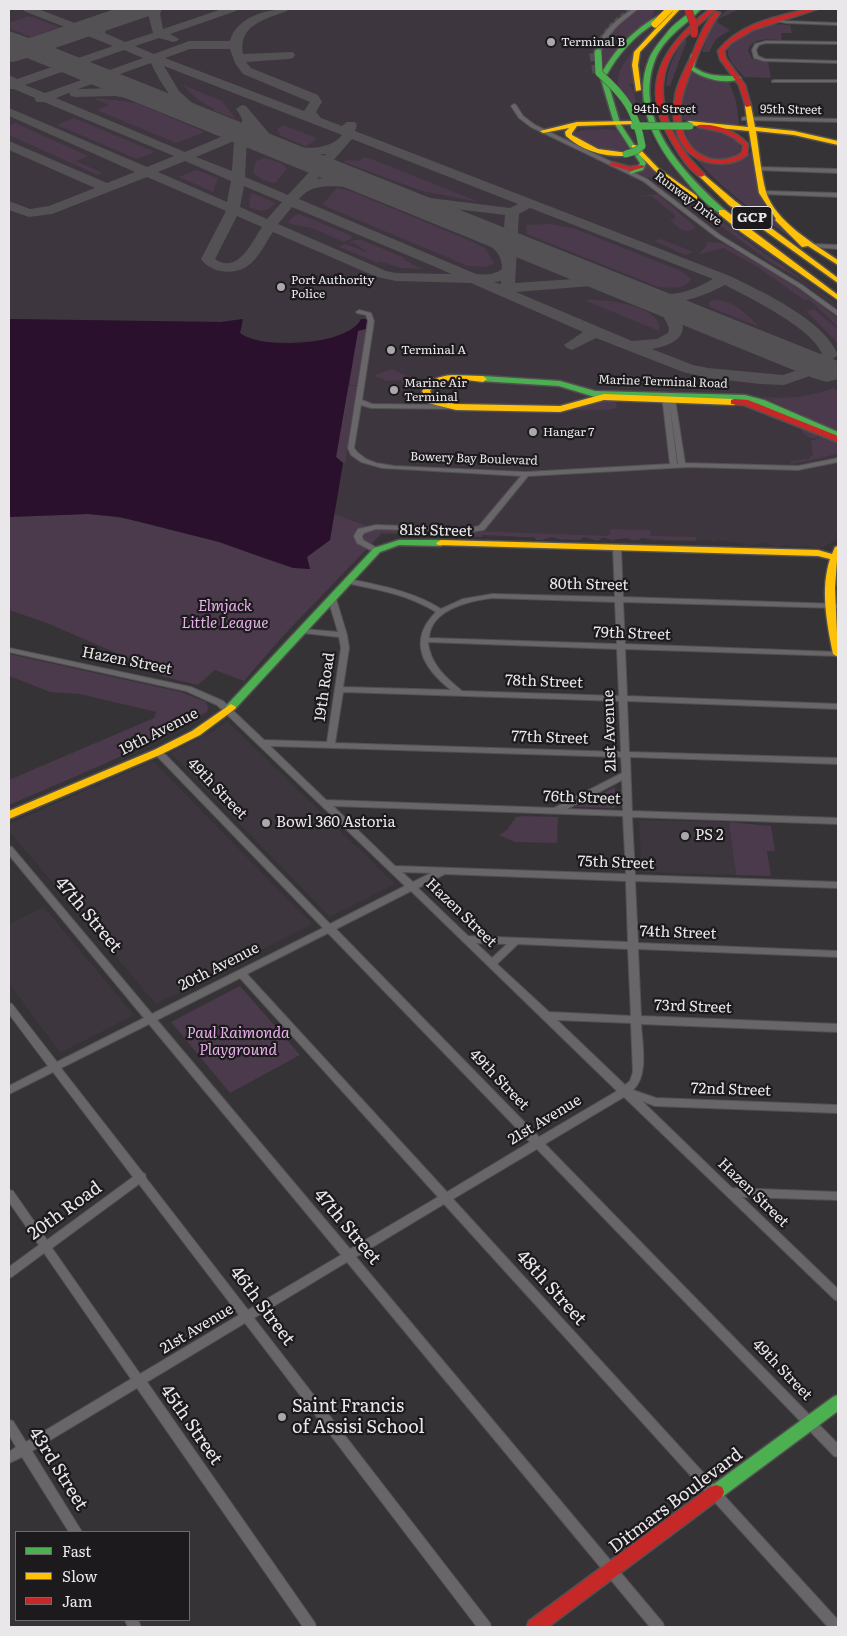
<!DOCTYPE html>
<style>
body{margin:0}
#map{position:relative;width:847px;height:1636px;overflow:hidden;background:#353335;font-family:Literata,serif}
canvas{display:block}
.frame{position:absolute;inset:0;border:10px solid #eae7ea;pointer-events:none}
.legend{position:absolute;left:15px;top:1531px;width:175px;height:90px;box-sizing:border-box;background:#1c1a1c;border:1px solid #6e6c6e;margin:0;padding:6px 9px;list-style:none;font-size:15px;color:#eae7ea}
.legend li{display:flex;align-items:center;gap:10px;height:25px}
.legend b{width:25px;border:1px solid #6e6c6e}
</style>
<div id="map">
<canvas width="847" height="1636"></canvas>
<div class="frame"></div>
<ul class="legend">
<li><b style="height:6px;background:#4caf50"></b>Fast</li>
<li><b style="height:6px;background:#ffc107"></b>Slow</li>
<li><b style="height:6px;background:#c62828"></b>Jam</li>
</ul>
</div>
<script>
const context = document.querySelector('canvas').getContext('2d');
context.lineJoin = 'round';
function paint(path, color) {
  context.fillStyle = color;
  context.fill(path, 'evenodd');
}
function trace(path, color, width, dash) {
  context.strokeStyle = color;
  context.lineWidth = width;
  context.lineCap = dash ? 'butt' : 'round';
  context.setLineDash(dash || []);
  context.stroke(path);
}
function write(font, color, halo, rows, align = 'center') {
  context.font = font + ' Literata,serif';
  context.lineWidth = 4.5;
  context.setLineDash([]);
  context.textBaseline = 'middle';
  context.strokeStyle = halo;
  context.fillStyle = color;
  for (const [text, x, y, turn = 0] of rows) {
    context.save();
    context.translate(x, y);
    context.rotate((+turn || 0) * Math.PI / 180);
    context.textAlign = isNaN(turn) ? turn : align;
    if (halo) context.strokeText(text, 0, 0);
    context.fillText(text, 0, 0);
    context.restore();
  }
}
paint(new Path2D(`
 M9,9H692L677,19L659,37L644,64L640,83L641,97L648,129L655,144L673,169L700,197L760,247L838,304V533L835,535L837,537L836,540L822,548L804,546L795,547L786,545L776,547L765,543L747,546L744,544L718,540L716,542L706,540L651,541L642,538L639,540L627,538L611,540L603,537L598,541L584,537L580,540L570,538L562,540L552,537L542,540H536L534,537L517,536L491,537L483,535L481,537L472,535L464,537L455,535L446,537L436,534L427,536L419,534L402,535L400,533L384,535L382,533L332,529L343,464L336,457L361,319L358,325L346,333L326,340L263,343L247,338L240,333L243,319L221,322L9,319Z
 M227,721L395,884L330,917L171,753L214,731Z
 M153,761L312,924L156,1004L9,831V824Z
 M639,820L729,822L736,875L642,872Z
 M44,907L134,1015L60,1053L9,983V924Z`), '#3e363e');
paint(new Path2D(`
 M641,9H654L653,16L612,58H610L603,68C592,43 623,20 641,9Z
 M728,9H740L718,19L717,22L730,30L716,39L709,52H702L711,25Z
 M29,16L59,27L31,37L9,28V23Z
 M775,24L790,25L792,33H781L782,40C770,40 753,36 748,50L752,59L768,62L771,78L744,77C739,71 729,62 728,54C725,37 763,28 775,24Z
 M684,39L687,40L670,86H666C667,69 674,54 684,39Z
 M634,50V84H629C635,91 636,99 635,108L621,98C614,73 620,69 634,50Z
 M690,71L729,82L736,101L739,123L737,125L681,120C679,102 684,88 690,71Z
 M183,85L222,101L236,119L213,110L214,109L197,99Z
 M97,98L136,103L205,132L176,143L97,110L109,105L95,99Z
 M74,118L155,152L137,159L57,125Z
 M15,123L88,156L75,161L103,173L98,175L9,135V126Z
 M283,125L317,138L306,147L280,135L277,129Z
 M684,128C704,128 724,131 740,143L741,153C726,163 703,161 692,147C688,141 686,134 684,128Z
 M608,129L617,131L630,150C612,156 584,149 572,133L583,130Z
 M751,152C759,202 764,213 802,246C763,218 725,193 693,156L721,163Z
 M266,158L281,163L287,169L275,183L263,180L253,173L256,161Z
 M363,158H369L479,202L422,191L344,162L346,160L359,161Z
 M647,164L755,247L804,281L770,262L660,181L644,176L638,172L644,170Z
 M196,170L218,178L213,192L179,177Z
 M337,188L348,190L471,241L485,248L494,263L486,267L468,266L327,207L323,204Z
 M251,193L274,202V205C266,212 259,212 249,207Z
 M658,194L695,227V228C684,235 677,227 670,219H674L675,215L651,196L634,197Z
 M299,214L350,235L353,238L344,242L312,228L287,223L295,215Z
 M549,224L573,228L681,271L691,279C684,290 670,288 658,287L527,234L526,225Z
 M660,239L699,254L708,244L705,243V242L722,243L773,272L820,304L838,319V327L809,299L804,300L761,269L724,248L700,254L693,252L685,255L655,241Z
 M355,240H362L405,258L403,259L422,269L401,268L380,261L378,263L340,247L345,244L369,253L354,243H348Z
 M584,300C600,298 665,305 659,331Z
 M713,300C734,299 746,315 760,327L710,307L709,302Z
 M814,309L838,329V343L806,311Z
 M366,329L357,385H349L358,331Z
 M391,369L422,382L418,387H411L401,381L402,380L386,381L378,377L375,378L376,375Z
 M348,386H357L345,464L336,457Z
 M833,388L838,391V431L764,397C787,399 810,397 833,388Z
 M607,400L614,401L617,405L616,408L608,410H576L590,403Z
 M801,428L817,434L818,440L819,439V435L838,443V453L822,458L821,456V458L790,464L792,461L810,459V457L813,456L811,440H816V438H810L802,432Z
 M88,514C133,518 179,529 222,543C251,553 280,567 310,569L307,557L330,540L334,514L369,527L606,536L611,534L610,529L650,530L651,536L696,537V541C678,541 660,540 642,538C638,541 631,541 627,538L611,540L603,537L598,541L584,537L580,540C572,540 558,540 552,537L542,540H536L534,537C517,538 500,535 483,535L481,537L382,533L282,637L244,681L215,670L198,685L164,677L132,660L47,623L9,610V517Z
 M9,654L181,692L206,702L208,707L207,712C144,749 76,776 9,805V780L154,718L156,712L80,694L50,692L9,676Z
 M615,787V808L575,807Z
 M523,816L558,817L557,843L515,842L499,835L507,830L516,817Z
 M729,822L771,826L775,851H767L771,876L736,875Z
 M240,986L300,1055L230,1093L171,1022Z`), '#4b3a4c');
paint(new Path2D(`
 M9,319L221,322L243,319L240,333C262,350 348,346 361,319H367L366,329L358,331L336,457L343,463L330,540L307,557L310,569L293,568L219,542L120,517L88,514L9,517Z`), '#2a102d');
paint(new Path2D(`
 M23,9H38L93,30C97,22 107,14 117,17L119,19L107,26L105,33L125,42L153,33L148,14L151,9H162L160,14L163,29L222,9H238L236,11L170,34L179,39L177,41L173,42L159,38L135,46L154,54L189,41H230C236,17 267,9 288,9L287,11C265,19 238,25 243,54L293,52L295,55L293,58L289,59L246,62L251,68L318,95L322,102L316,112L321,118L342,126L347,122H355L357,125L355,131L730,276C764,293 823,319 838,355L807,377L784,385L760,384L708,378L683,372L596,338L572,350L567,348L564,345L583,332L471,283L396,281L377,277L273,232C266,242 260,256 250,264C237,276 211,274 201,259L226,211L147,177L52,214L29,217L9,210V201L30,209L49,206L95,188L9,150V141L107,183L135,172L9,116V108L147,167L174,156L44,102H36L35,98L14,89H9V75L17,79L113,46L24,11ZM190,49H230L235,63L243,74L310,102L304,111L165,58ZM124,50L143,58L45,93L25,85ZM151,63C158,80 188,128 209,123L211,120L179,91L164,66L342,135C327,153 299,148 278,144L246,106L242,105L236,109C242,118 245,120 238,129L228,125L224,126L222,129L228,134L185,152L56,98L69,93L71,96L75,97L115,96L154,103L158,102L160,99L158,96L115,88L78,89ZM252,128L269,150L300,155L326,154L288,195L245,177L247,139L246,136ZM352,139L518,204L510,208L422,197L384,188L377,192L379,195L422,205L505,215L503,241L492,232L476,225L469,229C480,243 503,246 502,269C494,275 486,275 476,274L299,199C317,178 341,191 365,185L367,182C359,174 328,177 317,179ZM234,141L232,171L196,157ZM185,161L231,181L227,202L158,172ZM244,186L282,202L267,219L240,207ZM292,207L438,268L451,274L396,273L386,271L278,224ZM530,208L713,279C697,288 682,295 663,294C654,293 644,290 635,292L633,295L635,298C649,302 664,312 669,328L668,333L657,339L632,341L516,292L604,285L609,284L611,281L609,278L604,277L515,283L519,214ZM237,216L262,227C252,242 238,275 215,259ZM501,281V284L494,282ZM725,285C750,298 812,328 822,354L795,371L783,375L708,368L693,365L652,349C686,343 694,325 666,303C687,302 706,295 725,285Z
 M9,50L14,51L16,53L13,61L9,62Z`), '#535153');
paint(new Path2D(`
 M115,9H156L152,15L55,48L838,361V379L827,382L813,378L27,58L13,62L9,61V31L29,38Z`), '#535153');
trace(new Path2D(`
 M595,53C602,33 615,20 633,9`), '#504e50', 5, [5, 2.5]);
trace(new Path2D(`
 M593,53L597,75`), '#504e50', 8, [8, 4]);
const street = new Path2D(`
 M633,9H638C618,25 610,29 600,54H596C597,35 618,18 633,9Z
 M772,18L786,21L838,23V25L786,23L770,20V19Z
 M766,41L838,42V44L766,43L759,45L756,50L758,56L765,59L838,61V63L764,61L754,58L752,50L755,44Z
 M774,80H838V82H772V81Z
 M514,104L516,105L523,116L535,125L647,179L720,235L802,285L838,311V316L798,287L716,237L643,181L531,127L519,118L511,106Z
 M744,117L838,119V122L742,120V118Z
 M758,167L838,169V173L756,170V168Z
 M763,191L838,193V197L761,194L760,193Z
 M813,244L838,245V249L811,247V245Z
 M359,310L371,313L374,321L362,400L372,404L456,405L459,407L456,409L371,408L361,405L354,448L357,452L366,459L376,463L394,466L526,472L670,464L662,396L665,394L667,395L669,399L672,397L675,399L685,463L798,466L838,458V462L798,470L689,467L528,476L484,530L470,532L376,529L364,533L362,536L363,540L381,550L377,552H374L357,543L354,536L358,529L376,525L470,528L479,526L521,476L382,468L361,462L351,455L348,448L368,321L366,315L357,313L356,312ZM669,399L678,464H677Z
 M614,546H620L621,548L623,597L838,604V608L623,602L625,644L838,652V656L625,649L627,696L838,704V709L627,701L629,752L838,758V764L630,757L632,811L838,818V824L632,817L635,875L838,882V888L635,881L638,943L838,951V957L638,949L641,1016L838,1024V1032L641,1024C642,1043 649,1076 633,1090L656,1098L838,1105V1113L655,1106L642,1101L732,1188L838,1192V1200L742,1197L838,1289V1301L834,1299L624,1097L545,1144L838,1444V1457L834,1456L537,1149L453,1199L838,1620V1627H828L444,1204L356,1257L663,1623L664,1627H650L347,1262L254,1318L490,1623L491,1627H477L245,1323L147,1382L315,1623L316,1627H303L137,1388L32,1451L82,1532H69L22,1457L9,1463V1452L16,1447L9,1435V1420L13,1421L26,1442L131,1379L44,1253L13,1276L9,1278V1267L39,1245L9,1202V1190L13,1191L47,1240L133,1177L53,1072L9,1094V1086L48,1066L9,1014V1003L12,1004L57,1062L144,1018L9,855V846L12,847L152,1014L323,928L155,754L154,752L155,750H161L330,924L405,886L217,705L186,691L9,652V648L191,687L223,701L264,740L327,742L341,648L339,637L303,633L299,631L303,629L338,632L328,599L329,597H335L336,599L347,635L349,648L343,687L451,690C423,668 407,641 436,612C407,594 379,590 346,583L345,581L346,579H349C381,586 413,591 441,609L463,599L492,594L615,597L613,548ZM492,598L615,602L617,644L429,638C431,609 469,601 492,598ZM428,642L617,649L619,696L462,691C446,678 430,664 428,642ZM343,692L619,701L621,752L335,743ZM270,746L621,757L622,773L554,808L326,800ZM622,780L623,811L567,809ZM333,806L623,816L626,874L395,866ZM402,872L431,873L413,882ZM445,874L626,881L628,942L468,936L418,888ZM411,891L617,1091L539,1137L336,929ZM328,933L530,1142L447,1192L247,974ZM476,943L507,944L492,958ZM518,944L628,949L631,1016L549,1012L497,964ZM240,978L438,1197L350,1249L157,1020ZM557,1020L631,1023L633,1072L630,1081L625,1085ZM149,1024L341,1255L248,1310L146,1178L145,1174L143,1173L61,1068ZM139,1184L239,1315L140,1374L52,1248Z
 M125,1620H138L141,1627H128Z`);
const fast = new Path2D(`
 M673,9H681C674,14 664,17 657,22C635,35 618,54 606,76L620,123L646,163L643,170L630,174V172L638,168L640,163L614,123L600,76C617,45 641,22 673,9Z
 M695,9H701C685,26 664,37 655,60C632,120 684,173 725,210V214H722C708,208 691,187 681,175C654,144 632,100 649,59C652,51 660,41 666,34C673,24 685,16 695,9Z
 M694,53L697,55L694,67C707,77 722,76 738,76L741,78C728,86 698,78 688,67L691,55Z
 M483,376L560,381L595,391L745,395L764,400L838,432V438L758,404L745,401L595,397L559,386L480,381V377Z
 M399,540H441L446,543L441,546L399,545L380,552L235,709H227L226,707L227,705L374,548Z
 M838,1395V1411L722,1497L716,1499L710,1497L708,1492L710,1487L833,1397Z`);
const slow = new Path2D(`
 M674,9H680L640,52L638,65L641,90L636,91L632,65L634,52Z
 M748,104L751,106L755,127L794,131L838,141V145L794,135L756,131C759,151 761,173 766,192C775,221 814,244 838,260V265L808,246L802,247L775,220L776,219L759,193L749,131L689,125L686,123L689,121L748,127L745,106Z
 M634,121L637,123L636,124L577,126L572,133V135L598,149L628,153V155L626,156C605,157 582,151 566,136L565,132L569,128L543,133L540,131L577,122Z
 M632,145H636L658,168L697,196V200H691L654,170L632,147Z
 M699,174H703L735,201L838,278V283L729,205L699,176Z
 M719,210H725L838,295V300L741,232L719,214Z
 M452,375L483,376L487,379L483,382C465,380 443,375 430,391L434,399L456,404L560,406L604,394L734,399L738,402L734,405L604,400L560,412L456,410L428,403L422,391C430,380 438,376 452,375Z
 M441,540L818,550L832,554L835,547L838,546L835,588L838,657L833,654C827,623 820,590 830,559L818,556L438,545L436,543Z
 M231,704L236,707L235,709L200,735L162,754L9,819V811L154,750L192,731Z`);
const jam = new Path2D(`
 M710,9H716C703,22 688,31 677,47C653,79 662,120 684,151C690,160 698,167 705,175L701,177C689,171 679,154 672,142C637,85 663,46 710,9Z
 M808,9H817L753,30L731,43L724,51L726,59L745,85L751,106L746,107L739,85L720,59L718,51C740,23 776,17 808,9Z
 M715,12L720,13C709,27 704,41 697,57C686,83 674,106 684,135C688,144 695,153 705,157C716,162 731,160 742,153L743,145L734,138L722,132L698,127V125C716,123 736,131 748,144L747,155C736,164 721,165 707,162C679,155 670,124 675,97C677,84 684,71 690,59C698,42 702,26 715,12Z
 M612,162L630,167L642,165L645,167L630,171L610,165L609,164Z
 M734,399L748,400L838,436V442L744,405L731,404V400Z
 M716,1485L722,1487L724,1492L722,1497L548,1627H527L529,1621L710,1487Z`);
trace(street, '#525052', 2);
trace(fast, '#525052', 3);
trace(slow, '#525052', 3);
trace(jam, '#525052', 3);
paint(street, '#686668');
paint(fast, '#4caf50');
paint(slow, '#ffc107');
paint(jam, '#c62828');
const fastBridge = new Path2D(`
 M598,53L599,73C625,96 636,111 642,146L636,151L626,154
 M634,126H690`);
const slowBridge = new Path2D(`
 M655,24L670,9`);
const jamBridge = new Path2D(`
 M688,9L694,25V34`);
trace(fastBridge, '#525052', 8, []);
trace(slowBridge, '#525052', 8, []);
trace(jamBridge, '#525052', 8, []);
trace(fastBridge, '#4caf50', 7);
trace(slowBridge, '#ffc107', 7);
trace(jamBridge, '#c62828', 7);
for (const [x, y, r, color] of [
 [551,42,5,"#aba8ab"],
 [281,287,5,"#aba8ab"],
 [391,350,5,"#aba8ab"],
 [394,390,5,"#aba8ab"],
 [533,432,5,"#aba8ab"],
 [266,823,5,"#aba8ab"],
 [685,836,5,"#aba8ab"],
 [282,1417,5,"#aba8ab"]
]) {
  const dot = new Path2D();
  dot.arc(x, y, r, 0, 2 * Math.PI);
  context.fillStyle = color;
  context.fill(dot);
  trace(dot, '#1c1a1c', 2);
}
write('12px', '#eae7ea', '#1c1a1c', [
 ["Terminal B",561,42],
 ["Port Authority",291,280],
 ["Police",291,294],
 ["Terminal A",401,350],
 ["Marine Air",404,383],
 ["Terminal",404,397],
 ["Hangar 7",543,432]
], 'left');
write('12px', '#eae7ea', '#1c1a1c', [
 ["94th Street",665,109],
 ["95th Street",791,110,1],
 ["Runway Drive",688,199,37],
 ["Marine Terminal Road",663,382,2],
 ["Bowery Bay Boulevard",474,459,2]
]);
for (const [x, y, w] of [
 [752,218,40]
]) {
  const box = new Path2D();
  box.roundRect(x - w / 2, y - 11.5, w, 23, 4);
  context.fillStyle = '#1c1a1c';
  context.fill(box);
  trace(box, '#eae7ea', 1);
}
write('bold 14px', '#eae7ea', null, [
 ["GCP",752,218]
]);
write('15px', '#eae7ea', '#1c1a1c', [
 ["81st Street",436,531,1],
 ["80th Street",589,585,1],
 ["79th Street",632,634,2],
 ["Hazen Street",127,661,11],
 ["78th Street",544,682,2],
 ["19th Road",325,687,-82],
 ["21st Avenue",610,731,-92],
 ["19th Avenue",159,732,-27],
 ["77th Street",550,738,2],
 ["49th Street",217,789,46],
 ["76th Street",582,798,2],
 ["75th Street",616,863,2],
 ["Hazen Street",461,913,44],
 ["74th Street",678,933,2],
 ["20th Avenue",219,967,-27],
 ["73rd Street",693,1007,2],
 ["49th Street",499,1080,46],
 ["72nd Street",731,1090,2],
 ["21st Avenue",545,1120,-31],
 ["Hazen Street",753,1193,44],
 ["21st Avenue",197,1329,-31],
 ["49th Street",782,1370,46]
]);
write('italic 15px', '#e9b1ec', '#1c1a1c', [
 ["Elmjack",225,607],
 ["Little League",225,624],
 ["Paul Raimonda",238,1034],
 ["Playground",238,1051]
]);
write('15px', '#eae7ea', '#1c1a1c', [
 ["Bowl 360 Astoria",276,823],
 ["PS 2",695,836]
], 'left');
write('18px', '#eae7ea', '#1c1a1c', [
 ["47th Street",88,915,50],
 ["20th Road",65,1211,-36],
 ["47th Street",347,1227,50],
 ["48th Street",551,1288,48],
 ["46th Street",262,1306,53],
 ["45th Street",191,1425,55],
 ["43rd Street",58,1469,58],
 ["Ditmars Boulevard",676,1501,-37]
]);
write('18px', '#eae7ea', '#1c1a1c', [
 ["Saint Francis",292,1407],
 ["of Assisi School",292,1428]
], 'left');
</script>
